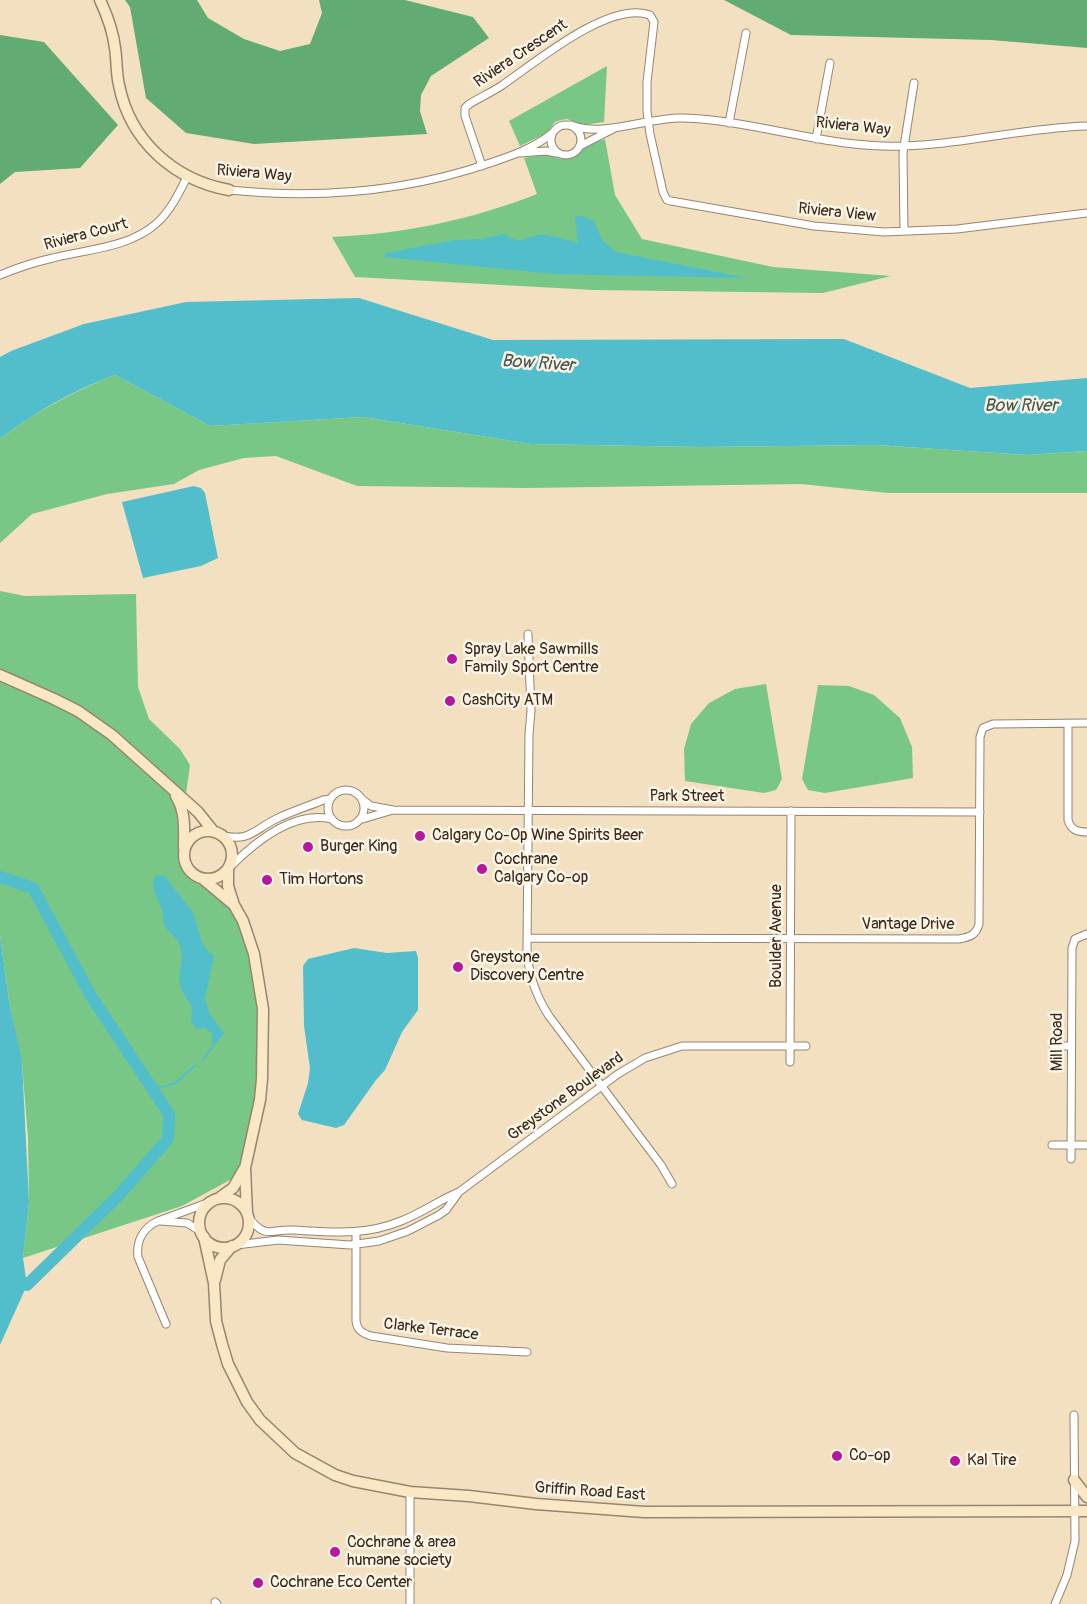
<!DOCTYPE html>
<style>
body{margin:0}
canvas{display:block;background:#f2e0c1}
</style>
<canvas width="1087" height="1604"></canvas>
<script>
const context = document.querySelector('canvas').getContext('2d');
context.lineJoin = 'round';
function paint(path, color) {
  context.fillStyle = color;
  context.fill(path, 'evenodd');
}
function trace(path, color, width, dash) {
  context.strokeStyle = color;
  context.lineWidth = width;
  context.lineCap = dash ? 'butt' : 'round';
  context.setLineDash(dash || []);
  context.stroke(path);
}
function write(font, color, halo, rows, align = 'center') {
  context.font = font + ' Pangolin,sans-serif';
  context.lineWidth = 5;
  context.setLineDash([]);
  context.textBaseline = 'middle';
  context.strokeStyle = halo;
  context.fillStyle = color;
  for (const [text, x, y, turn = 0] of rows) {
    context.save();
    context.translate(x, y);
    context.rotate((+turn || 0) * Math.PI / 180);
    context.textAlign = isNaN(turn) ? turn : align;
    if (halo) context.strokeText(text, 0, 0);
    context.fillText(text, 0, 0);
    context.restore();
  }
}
paint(new Path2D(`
 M607,66L604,122L583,125L567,119L561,120L555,122L547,133L520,146L509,121Z
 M605,139L615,195L642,239L773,267L891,276L823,293L594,290L355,277L332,237C402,234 471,220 537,194L524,158L546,154L561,159L570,158L583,147Z
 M115,375L210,426L363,417L531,444L700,447L876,445L1027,455L1087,451V493H888L801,484L527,488L357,486L276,456L244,458L199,470L174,484L107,494L32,514L0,543V439C35,412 74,391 115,375Z
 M0,591L25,596L136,594L138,687L149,719L180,749L190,765L178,852L192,879L234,905L250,940L264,1055L241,1174L182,1206L23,1258L29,1202L28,1139L22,1064L9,1001L0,935Z
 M766,684L782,779L776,790L764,793L685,781L684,749L691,724L709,703L735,689Z
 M818,685L849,686L874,695L900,718L912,747L913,778L825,793L808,790L802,779Z`), '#79c786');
paint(new Path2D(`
 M125,0H197L208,18L244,39L280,51L310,44L322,13L319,0H405L473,17L489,38L431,76L421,95L420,111L427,134L254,144L186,133L146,98L130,7Z
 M724,0H1087V48L991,40L791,35Z
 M0,35L44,42L118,125L80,168L15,172L0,184Z`), '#62ac73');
paint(new Path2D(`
 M575,216H581L594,221L602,240L616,252L747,278L554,274L384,257L386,253L455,240L483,239L504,234C523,248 528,233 545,235C556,236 567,240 578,243Z
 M359,298L493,340L844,339L970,388L1087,378V451L1027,455L876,445L700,447L531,444L363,417L210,426L115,375C74,390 35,412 0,439V357L11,351L84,324L186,302Z
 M194,486L201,488L205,493L218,558L201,566L143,578L122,502Z
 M156,875L165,876L193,913L203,945L214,957L205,999L210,1014L224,1033L214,1045L212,1044V1032H208L206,1028L197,1029L191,1022L192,1008C188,998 181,994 180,983C178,970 185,959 180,946C178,938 171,934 166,928C162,923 164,916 162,910C159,899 149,887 156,875Z
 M0,935L9,1001L22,1061L29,1202L23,1258L27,1285L0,1345Z
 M354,948L387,953L416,951L418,958V1010L402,1032L385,1070L376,1080L344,1125L336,1128L302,1120L298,1114L308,1083L310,1068L304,1026L303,966L308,959Z`), '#52becc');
trace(new Path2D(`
 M202,1061L214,1045
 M153,1090L175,1083L195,1066`), '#52becc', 2);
trace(new Path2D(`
 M0,877L33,888L91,996L169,1114L168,1139L120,1194L27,1285`), '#52becc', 12);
const street = new Path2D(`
 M729,123L746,33
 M551 140a15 15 0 1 1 30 0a15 15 0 1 1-30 0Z
 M571,125C603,138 648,117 683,118C750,120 815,144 882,146C951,148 1018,128 1087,126
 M816,139L830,63
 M580,146L615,128
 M520,153L546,151L556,153
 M482,166L465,116V108L468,105C480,97 493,92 504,84C536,62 610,0 650,15L654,22L647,82V111L650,134L663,192L667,200L671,201L814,226L884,232L957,229L1087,213
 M229,190C318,199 406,192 490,163C511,156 534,148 551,134
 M904,231L903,153L914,83
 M0,275C17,268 35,262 53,258C88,249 129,248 157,223C171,210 179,193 187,177
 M528,634L531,711L529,734L527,949C528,973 536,996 549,1016L661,1165L672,1184
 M1068,724V820C1071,830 1077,832 1087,832
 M328 808a18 18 0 1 1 36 0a18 18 0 1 1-36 0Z
 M393,810L980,812
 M359,820L393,810L371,806L362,799
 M221,835C250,843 254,829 278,818C293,811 309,806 323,800L330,799
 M231,866C256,841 294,810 332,819
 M527,938L959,939C970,937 976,935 979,924L980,737L983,728L993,724L1087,723
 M1053,1046H1071
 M790,1062L791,811
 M1052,1145H1087
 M1071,1159L1072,948L1075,939L1087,934
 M248,1217C267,1240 269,1229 293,1230C331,1232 365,1236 401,1221C422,1213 439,1200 459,1192L618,1074L645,1058L682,1046H806
 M160,1221L187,1223L200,1231
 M356,1232V1321C357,1330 362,1333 371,1336L447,1348L527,1352
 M236,1245L278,1240L350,1245L379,1241L408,1231L439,1215L446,1210L459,1192
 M166,1324L138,1257C136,1241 143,1228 158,1221L210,1202
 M410,1492V1604
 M215,1602L217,1604
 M1055,1604L1067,1575L1075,1541L1074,1415`);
const secondary = new Path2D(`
 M100,0C107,15 113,31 115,48C117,61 116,73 119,85C130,141 174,180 229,190
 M0,675L54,699L78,711L112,735L198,812L214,832
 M176,796C186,812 184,830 184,848
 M184 855a24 24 0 1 1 48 0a24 24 0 1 1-48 0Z
 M228,870V886L234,905L243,921L254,954L263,1009L262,1079L260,1100L245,1168L247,1213
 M203,879L234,905
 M219,1198L233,1188L244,1169
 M199 1223a25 25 0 1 1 50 0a25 25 0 1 1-50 0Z
 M204,1237L214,1283L216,1321L222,1344L228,1364L247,1402L260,1420L295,1453L335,1475L353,1481L410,1492L469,1496L536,1504L644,1512L1087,1511
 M215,1280L220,1260L232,1246
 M1074,1480L1087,1497`);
trace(street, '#968570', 9);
trace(secondary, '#968570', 13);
trace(street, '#fff', 7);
trace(secondary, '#fae7c3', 10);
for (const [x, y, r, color] of [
 [452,659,6,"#b5179e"],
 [450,701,6,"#b5179e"],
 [420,836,6,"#b5179e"],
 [308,847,6,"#b5179e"],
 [482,869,6,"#b5179e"],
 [267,880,6,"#b5179e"],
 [458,967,6,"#b5179e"],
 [837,1456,6,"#b5179e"],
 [955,1461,6,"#b5179e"],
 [335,1552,6,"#b5179e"],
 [258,1583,6,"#b5179e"]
]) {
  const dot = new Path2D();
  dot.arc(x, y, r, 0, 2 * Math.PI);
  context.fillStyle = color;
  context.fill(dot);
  trace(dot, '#fcf5e5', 2);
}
write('16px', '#3b2a1e', '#fcf5e5', [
 ["Riviera Crescent",521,54,-34],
 ["Riviera Way",853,127,6],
 ["Riviera Way",254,174,5],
 ["Riviera View",837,213,6],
 ["Riviera Court",86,235,-15],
 ["Park Street",687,797],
 ["Vantage Drive",908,925],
 ["Boulder Avenue",777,936,-90],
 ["Mill Road",1058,1042,-90],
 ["Greystone Boulevard",566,1097,-36],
 ["Clarke Terrace",431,1330,7],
 ["Griffin Road East",590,1492,4]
]);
write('16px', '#3b2a1e', '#fcf5e5', [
 ["Spray Lake Sawmills",464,650],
 ["Family Sport Centre",464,668],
 ["CashCity ATM",462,701],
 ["Calgary Co-Op Wine Spirits Beer",432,836],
 ["Burger King",320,847],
 ["Cochrane",494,860],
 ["Calgary Co-op",494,878],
 ["Tim Hortons",279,880],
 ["Greystone",470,958],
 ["Discovery Centre",470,976],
 ["Co-op",849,1456],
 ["Kal Tire",967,1461],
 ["Cochrane & area",347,1543],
 ["humane society",347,1561],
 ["Cochrane Eco Center",270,1583]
], 'left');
write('italic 18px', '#425652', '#fcf5e5', [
 ["Bow River",538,364,4],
 ["Bow River",1021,406]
]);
</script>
